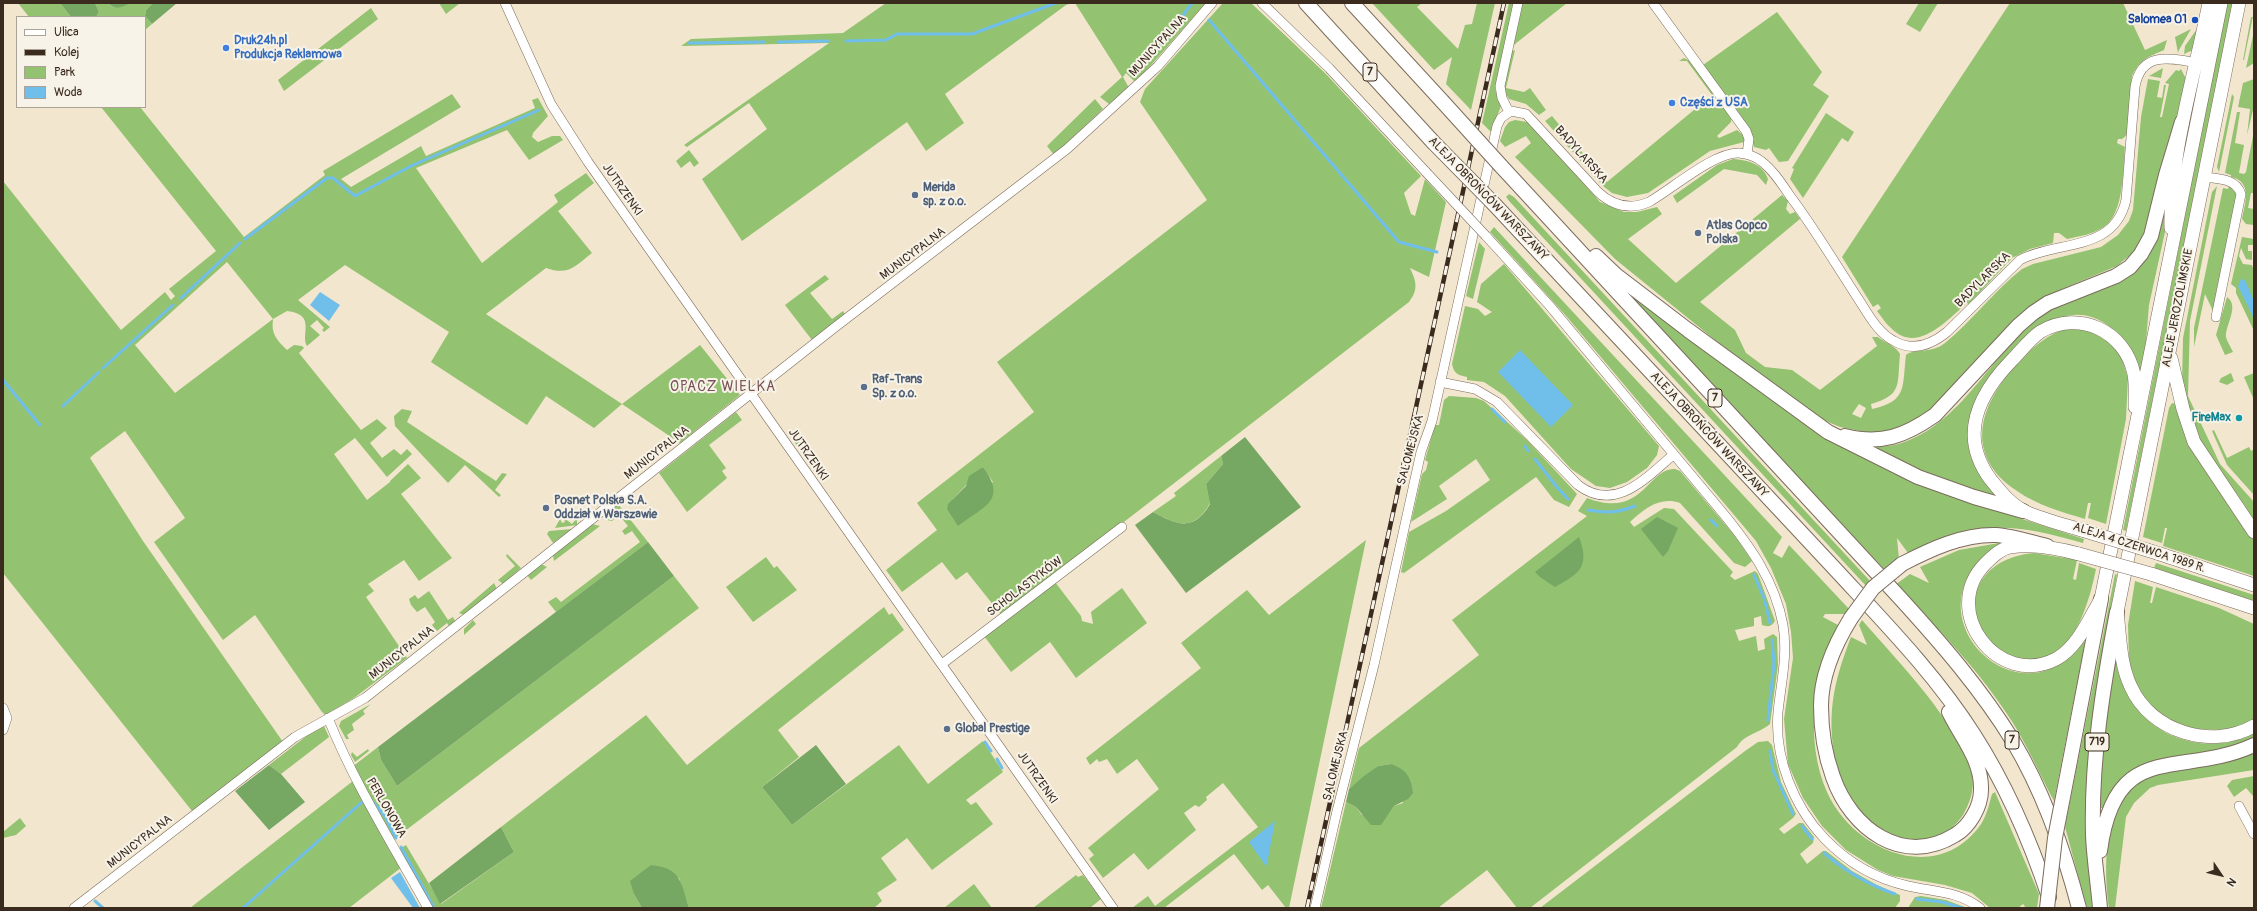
<!DOCTYPE html>
<meta charset="utf-8">
<style>
body{margin:0}
#map{position:relative;width:2257px;height:911px;overflow:hidden;background:#f3e6ce;font-family:Pangolin,sans-serif}
canvas{display:block}
.frame{position:absolute;inset:0;border:4px solid #3b2a1e;pointer-events:none}
.legend{position:absolute;left:16px;top:16px;width:130px;height:92px;box-sizing:border-box;background:#f7f3e8;border:1px solid #aca397;margin:0;padding:5px 7px;list-style:none;font-size:12px;color:#3b2a1e}
.legend li{display:flex;align-items:center;gap:8px;height:20px}
.legend b{width:20px;border:1px solid #aca397}
.north{position:absolute;left:2201px;top:855px;width:40px;height:40px;-webkit-text-stroke:3px #f7f3e8;paint-order:stroke;rotate:125deg;font-size:11px;font-weight:700;line-height:16px;text-align:center;color:#3b2a1e}
.north::after{content:'';display:block;margin:auto;width:14px;height:18px;background:#3b2a1e;clip-path:polygon(50% 0,100% 100%,50% 72%,0 100%)}
</style>
<div id="map">
<canvas width="2257" height="911"></canvas>
<div class="frame"></div>
<ul class="legend">
<li><b style="height:5px;background:#fff"></b>Ulica</li>
<li><b style="height:5px;background:#3b2a1e"></b>Kolej</li>
<li><b style="height:11px;background:#93c271"></b>Park</li>
<li><b style="height:11px;background:#70bfeb"></b>Woda</li>
</ul>
<div class="north">N</div>
</div>
<script>
const context = document.querySelector('canvas').getContext('2d');
context.lineJoin = 'round';
function paint(path, color) {
  context.fillStyle = color;
  context.fill(path, 'evenodd');
}
function trace(path, color, width, dash) {
  context.strokeStyle = color;
  context.lineWidth = width;
  context.lineCap = dash ? 'butt' : 'round';
  context.setLineDash(dash || []);
  context.stroke(path);
}
function write(font, color, halo, rows, align = 'center') {
  context.font = font + ' Pangolin,sans-serif';
  context.lineWidth = 4;
  context.setLineDash([]);
  context.textBaseline = 'middle';
  context.strokeStyle = halo;
  context.fillStyle = color;
  for (const [text, x, y, turn = 0] of rows) {
    context.save();
    context.translate(x, y);
    context.rotate((+turn || 0) * Math.PI / 180);
    context.textAlign = isNaN(turn) ? turn : align;
    if (halo) context.strokeText(text, 0, 0);
    context.fillText(text, 0, 0);
    context.restore();
  }
}
paint(new Path2D(`
 M18,3H60L71,17H29Z
 M95,3H107C117,11 120,5 130,3C137,1 146,3 153,3L146,10L145,16L152,24L145,30V17H96L99,12Z
 M439,3H460L446,14Z
 M886,3H1072L1066,5L945,94L964,123L926,151L907,122L742,241L702,179L767,129L749,103L687,147L684,145L829,43L681,46L691,39L843,33Z
 M1075,3H1206L1137,81H1134L1126,73L1123,77L1129,88L1109,104L1100,97L1122,77Z
 M1223,3H1251L1326,74L1421,176L1404,193L1411,214L1415,216L1425,179L1446,202L1429,277L1410,268C1416,281 1419,289 1409,302L1002,616L967,572L956,580L942,562L902,592L886,570L937,530L917,503L1034,412L997,362L1207,200L1140,102L1145,89ZM983,467L993,482L947,509L953,499Z
 M1372,3H1422L1417,7L1458,49L1465,25L1472,24L1477,3H1495L1471,110L1446,84L1452,57L1434,70Z
 M1509,3H1514L1495,89L1501,106L1491,132L1482,123Z
 M1521,3H1567L1515,44L1516,45L1513,44Z
 M1919,3H1938L1920,32L1906,24Z
 M2010,3H2123L2145,50L2167,40L2164,50C2148,57 2140,59 2132,76L2127,135L2122,139H2118L2117,143L2125,147C2123,169 2124,212 2105,226C2095,234 2080,236 2067,239L2059,233H2054L2053,243L2030,249L2012,258L1969,304L1967,303C1947,320 1917,355 1891,328C1885,323 1881,316 1877,311L1881,308L1878,304L1873,307L1842,257Z
 M2227,3H2233L2126,531L2123,530Z
 M371,8L378,19L284,91L278,80Z
 M2254,11L2244,60H2243L2251,17H2253Z
 M1777,12L1822,72L1813,85L1829,96L1788,161L1779,162L1769,148L1766,150L1754,147L1750,131L1703,65Z
 M2199,26L2193,50L2184,54L2185,46Z
 M2191,29L2179,50L2178,53L2175,37Z
 M2254,31V63L2246,68Z
 M1515,50L1506,88L1524,92L1530,88L1546,110L1539,115L1526,104L1509,99L1506,94L1504,95L1503,88L1512,51Z
 M1684,58L1690,61L1732,117L1731,122L1717,136L1719,138L1737,130L1744,136V142L1710,151L1648,193L1627,197L1612,193L1603,186L1545,121L1552,116L1607,182L1712,95L1687,61H1679Z
 M2163,68L2161,78L2149,76Z
 M2181,69L2187,81L2148,228L2136,250L2117,266L2062,289L2035,303L1935,407L1915,422L1881,435L1840,427L1821,419L1720,344L1615,259L1515,157L1531,143L1526,136L1505,147L1500,141L1505,127L1509,122L1515,120L1527,122L1540,134L1600,202L1624,212H1637L1657,207L1662,214L1628,239L1676,283L1782,195L1788,201L1786,209L1790,214L1795,212L1800,219L1700,302L1735,330L1746,353L1765,367L1792,370L1820,390L1877,346L1872,337H1878C1884,342 1897,347 1900,354C1897,384 1903,395 1871,404L1872,409C1908,401 1902,387 1906,355C1914,348 1932,354 1945,343C1973,320 1993,292 2022,269L2033,264L2101,247L2118,235L2129,221L2133,210L2141,117L2148,79L2160,81L2157,97L2162,98L2164,85H2166L2160,117H2162L2169,84L2165,83L2176,70L2179,71ZM1859,404L1866,408L1861,418L1852,414Z
 M2254,79V106L2247,135L2250,109L2238,107L2243,83Z
 M452,94L461,107L341,179L351,187L421,146L426,156L535,108L532,100L538,98L548,116L533,133L532,137L538,142L552,136H560L563,140L529,160L507,130L416,168L482,263L558,202L554,195L586,173L594,183L558,211L592,253C575,266 569,276 546,268L486,314L622,404L700,345L740,395L680,443L622,404L594,428L546,396L527,425L431,362L449,332L345,265L298,300L330,327L324,332L322,330L324,328L317,320L310,326L320,335L307,346C300,335 317,314 287,311L273,319C271,334 276,339 287,350L294,345L302,346L304,348L299,353L361,430L377,419L387,428L370,443L382,458L394,449L401,455L407,449L412,454L387,477L355,438L334,454L367,500L390,482V481L408,464L421,478L401,494L452,558L419,581L404,560L368,584L374,591L366,597L407,658L354,698L326,715L322,712L255,615L223,640L154,542L185,518L125,431L93,455L90,458L143,541L283,742L192,811L3,573V181L121,330L165,292L171,300L175,296L169,289L216,251L101,107H140L244,237L325,175L323,171ZM227,262L273,319L175,393L135,345Z
 M2232,94L2234,97L2219,172L2217,167Z
 M1095,99L1103,109L1054,155L1047,146Z
 M2237,112H2240L2235,143L2244,145L2239,173L2244,174L2246,172L2254,131V193H2251L2248,208L2254,209V225L2246,224L2242,219C2245,203 2253,182 2231,177V175L2225,173Z
 M1826,113L1854,132L1848,142L1842,138L1803,198L1790,179L1794,169L1792,168Z
 M689,150L699,163L694,167L690,161L681,168L676,161Z
 M1733,159C1748,160 1763,164 1768,179L1766,185L1757,175L1724,169L1677,203L1673,196L1717,165Z
 M2172,169L2165,232L2149,305L2145,354L2141,370L2138,369C2129,336 2093,301 2056,320C2051,323 2046,327 2041,330C2035,334 2025,338 2021,344C2003,368 1986,404 1970,431L2000,493L1995,497L1907,465L1876,449L1878,447C1888,446 1898,445 1907,441C1965,419 1994,349 2044,314C2075,293 2118,291 2144,261C2162,240 2166,196 2172,169Z
 M2217,186L2190,321L2188,396L2220,464L2254,502V522L2198,438L2182,384L2183,338L2212,192Z
 M2229,186L2235,192L2237,198L2213,311L2205,294L2194,347V328L2223,188L2228,189Z
 M1509,194L1514,197L1871,582L1867,587L1510,202L1506,197Z
 M1494,227L1782,537L1773,553L1782,558L1789,545L1849,609L1846,614H1825L1823,617L1838,625C1814,676 1804,739 1827,792C1852,849 1934,886 1979,827C1986,818 1989,805 1992,794L1995,792L2039,894L2037,908H2026L2023,904L2018,908H1990L1972,893L1945,885L1893,876L1878,870L1846,850L1822,826L1803,798L1788,764L1784,719L1793,658L1791,632L1786,604L1771,568L1756,541L1567,317L1490,232Z
 M2242,237L2254,239V245H2248V251H2252V260L2246,259L2241,248L2239,256L2243,264L2252,265L2254,271V331L2236,293V288L2231,284Z
 M1479,242L1485,249L1473,299L1466,296Z
 M1504,264L1659,446L1657,455L1647,468L1627,482L1610,488L1596,486L1571,469L1505,396L1484,382L1467,380V377C1458,375 1454,374 1452,364L1465,306L1478,309L1485,316L1492,312L1477,302L1481,284Z
 M825,275L829,279L810,293L832,319L843,311L845,314L812,340L785,305Z
 M1634,297L1827,439L1893,473L1942,493L2084,539L2083,543C2014,523 1973,519 1908,553L1897,538L1899,559L1885,570L1634,302L1632,298Z
 M2227,297C2240,306 2225,325 2226,337C2227,341 2231,348 2233,352L2225,355L2216,335Z
 M2065,329H2086L2105,338L2121,356L2128,378L2126,419L2106,524L2088,518L2091,503H2088L2085,519C2062,512 2037,505 2017,491C1970,460 1975,417 2006,377C2022,357 2041,337 2065,329Z
 M2231,373L2234,381L2227,385L2219,382L2221,378Z
 M2254,373V400L2244,377Z
 M1449,396L1476,398L1484,401L1527,440L1577,494L1569,507L1554,500L1536,477L1404,573L1401,572L1409,532L1446,511L1490,480L1476,459L1439,486L1447,499L1411,522L1422,474L1426,470L1428,462L1425,460L1435,425H1439L1444,400Z
 M2172,403L2175,404L2193,451L2254,540V576L2163,546L2167,528H2165L2162,543L2143,537L2169,408Z
 M402,409L412,411L407,422L496,481L502,473L507,474L495,490L501,495L499,497L465,465L448,483L395,426L394,416Z
 M736,412L742,420L709,445L726,468L722,471L727,478L687,512L659,473Z
 M2214,430L2227,458L2249,447L2251,451L2254,449V495L2227,465L2212,431Z
 M795,434L808,452L804,455L795,443Z
 M1221,456L1223,464L1206,484L1210,503C1194,532 1177,525 1153,512L1176,496L1174,493Z
 M1675,469L1680,471L1735,536L1752,561L1745,567L1734,563L1680,503C1660,496 1644,509 1630,522L1634,527L1664,508L1674,509L1733,572L1730,576L1735,580L1755,571L1758,574L1775,621C1771,627 1768,627 1762,625L1761,616L1754,618V626L1735,630L1739,641L1756,636L1758,651L1765,649L1764,639L1773,634L1777,637L1778,665L1770,724C1760,733 1744,734 1737,747L1530,908H1517L1487,870L1438,908H1321L1346,802L1356,807L1361,814L1380,825L1394,806L1403,803L1391,764L1378,766L1349,789L1359,748L1479,655L1452,620L1587,516L1578,511L1587,498C1643,520 1648,467 1675,469ZM1584,563L1546,581L1541,578Z
 M618,504L648,542L556,612L548,602L556,597L561,602L640,542L632,531L625,535L622,531L628,526L619,515L612,521L607,520L606,513Z
 M564,518L572,524L577,518V525L555,528L560,519L562,523L565,522Z
 M592,524L600,526L554,561L553,555Z
 M572,529L553,543L547,534L549,531Z
 M1366,540L1289,908H1286L1268,885L1262,890L1234,854L1164,908H1132L1148,896L1155,906L1258,827L1223,783L1206,797L1207,800L1199,807L1195,805L1184,813L1196,830L1148,870L1134,853L1103,878L1089,859L1094,855L1088,848L1159,789L1137,759L1117,774L1107,759L1099,762L1097,759L1090,765L1086,758L1201,668L1181,643L1247,590L1269,615Z
 M1999,543L2001,544C1993,551 1982,558 1975,566C1923,633 2026,721 2083,642H2085L2054,801C2040,775 2028,747 2013,723C1980,671 1938,628 1895,585L1910,574L1929,583L1920,567L1959,550Z
 M2034,553L2077,560L2073,579L2076,580L2079,563L2096,569C2088,609 2068,676 2013,658C2001,654 1986,644 1981,632C1962,587 1990,557 2034,553Z
 M507,554L521,568L503,584L498,580L515,566L506,556Z
 M766,557L774,568L777,566L797,590L753,622L726,587Z
 M2156,563L2254,595V601L2154,568Z
 M541,564L547,567L531,580L527,575Z
 M2115,574L2117,575L2099,676L2087,821L2092,908H2087L2065,827Z
 M674,576L699,608L393,840L352,767L378,747L381,760L397,786Z
 M2135,581L2153,587L2150,603H2152L2156,587L2219,608L2254,624V720L2230,730L2186,729L2156,712L2137,688L2129,661L2128,625Z
 M1055,582L1081,616L1082,621L1093,624L1091,612L1122,588L1147,623L1076,678L1050,642L1011,672L984,636Z
 M494,583L497,589L464,615L459,613Z
 M429,591L448,620L453,617L455,621L449,626L447,623L437,631L432,625L435,622L425,607L417,612L411,605L409,599L415,595L418,599Z
 M884,607L889,615L892,613L904,630L778,730L799,757L762,787L792,825L899,745L928,784L983,741L1003,772L966,800L971,805L976,802L993,824L932,870L907,838L881,858L897,880L877,893L882,901L874,908H689L679,878L634,894L642,908H430L398,850L406,845L441,904L514,852L501,827L646,715L687,765Z
 M473,620L476,624L464,635V629Z
 M1862,620C1899,663 1957,720 1972,775C1975,788 1970,803 1963,815C1924,872 1849,823 1837,770C1826,718 1832,686 1851,637L1867,645L1859,625Z
 M2114,661H2116C2121,675 2125,689 2132,701C2157,742 2213,755 2254,733V739L2214,751L2154,762L2104,808H2100L2103,732Z
 M371,704L363,711L365,714L352,724L354,730L347,735L349,739H346L339,726L341,721Z
 M324,726L329,737L281,774L269,765L318,727Z
 M1768,741L1772,745L1781,782L1796,814L1793,818L1779,829L1784,834L1799,823H1803L1814,837L1813,843L1800,854L1807,864L1823,851H1826L1852,871L1877,885L1900,895V901L1895,908H1540L1745,751L1758,742Z
 M368,749L369,751L355,762L351,755L352,752L357,757Z
 M2254,753V770L2158,785L2150,788L2134,803L2126,817L2115,908H2109C2103,862 2102,785 2161,772C2191,765 2226,766 2254,753Z
 M2254,776V797L2246,788L2234,797L2227,786L2232,780Z
 M353,781L391,853L394,852L402,867L349,908H190Z
 M20,818L26,826L16,835L3,838V832Z
 M1076,875L1078,877L1083,875L1101,899L1090,908H1033Z
 M974,884L992,908H944Z
 M1921,896L1946,900L1967,908H1908L1915,897Z`), '#93c271');
paint(new Path2D(`
 M60,3H95L99,12L96,17H71Z
 M107,3H130C121,8 116,10 107,3Z
 M153,3H177L152,24L145,16L146,10Z
 M1245,437L1301,507L1186,593L1135,525L1153,512C1177,525 1194,532 1210,504L1206,484L1223,464L1221,456Z
 M983,467C1008,501 984,506 958,526L947,509L948,504L966,486L969,476Z
 M1657,517L1678,528L1668,551L1663,557L1641,529Z
 M1579,537C1590,567 1580,573 1555,587L1541,578L1535,572Z
 M648,542L674,576L397,786L381,760L378,747Z
 M816,745L846,784L792,825L762,787Z
 M1391,764C1407,770 1411,777 1413,793L1408,799L1394,806L1381,825H1371L1356,807L1346,802L1349,789L1364,776L1378,766Z
 M269,765L281,774L305,802L269,830L235,791Z
 M501,827L514,852L440,904L429,883Z
 M651,865C681,868 681,882 689,908H642L634,894L630,881Z`), '#76a863');
paint(new Path2D(`
 M2241,279L2245,280L2254,301V319L2238,286Z
 M320,292L340,305L329,321L310,305Z
 M1520,350L1573,405L1551,427L1498,372Z
 M1275,821L1267,864L1266,866L1249,842Z
 M400,872L420,908H413L391,878Z`), '#70bfeb');
trace(new Path2D(`
 M1209,20L1399,242L1437,252
 M846,41L886,40L897,34H972L1056,3
 M778,42L828,41
 M689,43L764,42
 M1136,74L1168,36L1192,3
 M245,239L327,178H333L355,196L411,166L539,110
 M181,298L240,243
 M103,368L173,305
 M3,380L40,425
 M63,406L99,372
 M1492,409L1505,422
 M1525,446L1528,451
 M1535,459L1556,486L1568,499
 M1588,510C1606,513 1618,513 1635,506
 M1711,520L1717,526
 M1754,575L1764,598L1770,623
 M1768,720L1774,663L1772,640
 M985,742L991,751
 M1770,751L1773,770L1793,814
 M997,759L1002,768
 M371,800L385,816L396,838
 M1802,826L1812,839
 M401,847L434,908
 M1824,853C1845,871 1869,885 1895,894
 M1917,899L1942,902L1962,908
 M95,901L103,908
 M243,908L362,802`), '#70bfeb', 3);
const minor = new Path2D(`
 M505,3L551,104L588,162L1113,908
 M1262,3L1329,68L1426,172
 M1653,3L1746,131L1749,139L1747,154
 M1509,112L1502,98L1500,86L1518,3
 M2204,177C2218,179 2236,178 2241,194L2216,317
 M1486,236L1549,305L1722,512C1750,546 1775,581 1783,625C1788,655 1781,683 1778,712C1774,758 1794,807 1825,839C1848,863 1877,879 1908,886C1934,892 1958,891 1980,908
 M1440,382L1475,389L1497,402L1578,485C1615,513 1646,478 1673,455
 M942,664L1122,527
 M3,708L7,718L3,730
 M328,718C355,785 393,845 428,908
 M2239,806L2254,834
 M74,908L295,737L365,698L834,328L1067,149L1158,66L1212,3
 M1315,908L1337,811L1374,665L1421,452L1432,421L1497,126L1501,118L1511,111L1526,114L1598,192C1613,206 1630,210 1649,202C1672,189 1714,152 1739,153C1747,154 1755,156 1761,161C1773,170 1782,184 1790,196C1815,229 1836,265 1859,300C1868,314 1878,333 1894,341C1913,352 1931,345 1947,332L2020,260C2057,240 2114,253 2126,200L2135,87C2141,51 2170,58 2197,63`);
const secondary = new Path2D(`
 M2239,3L2117,612C2120,636 2120,665 2131,687C2151,732 2212,750 2254,726
 M2171,228C2169,155 2195,75 2209,3
 M2171,358L2183,409L2194,442L2254,532
 M2085,531C2065,525 2043,520 2024,511C2011,505 2000,491 1991,480C1958,436 1978,395 2012,360C2021,351 2030,339 2040,332C2079,309 2125,331 2134,374C2136,385 2135,397 2135,407
 M2157,553L2254,585
 M2079,554C2057,548 2033,543 2010,547C2000,549 1992,557 1985,564C1939,611 1998,689 2056,659C2078,647 2089,619 2101,599L2221,3
 M2151,574L2254,608`);
const primary = new Path2D(`
 M1306,3L1433,142
 M1352,3L1442,101
 M1501,166L1900,598C1941,643 1981,689 2013,741C2044,793 2064,850 2079,908
 M1494,204L1836,570C1884,622 1936,675 1974,735C2006,785 2030,840 2049,897
 M1596,256L1616,275L1688,330L1828,432L1918,477L1974,497L2023,511
 M1845,436C1882,445 1905,436 1935,415L2018,326L2033,313L2048,303L2116,276L2130,267L2141,254L2151,236L2166,175L2182,122
 M1902,564C1931,549 1963,534 1996,535C2012,536 2030,542 2047,546
 M1851,618C1835,644 1821,674 1821,706C1821,729 1825,755 1833,777C1851,829 1903,867 1955,835C1969,827 1981,807 1981,790C1982,760 1961,737 1949,712
 M2069,766L2101,599
 M2100,851C2115,737 2180,779 2254,745
 M2100,908C2098,884 2094,859 2093,835C2091,760 2103,686 2117,612`);
trace(minor, '#7b6c5c', 10);
trace(secondary, '#7b6c5c', 14);
trace(primary, '#7b6c5c', 16);
trace(minor, '#fff', 9);
trace(secondary, '#fff', 13);
trace(primary, '#fff', 14);
const rail = new Path2D(`
 M1307,908L1504,3`);
trace(rail, '#3b2a1e', 4.5);
trace(rail, '#f7f3e8', 3, [9]);
const minorBridge = new Path2D(`
 M1426,172L1486,236`);
const secondaryBridge = new Path2D(`
 M2085,531L2157,553
 M2079,554L2151,574`);
const primaryBridge = new Path2D(`
 M1442,101L1501,166
 M1433,142L1494,204
 M1851,618L1873,588L1902,564
 M2047,908L2055,838L2069,766`);
trace(minorBridge, '#7b6c5c', 10, []);
trace(secondaryBridge, '#7b6c5c', 14, []);
trace(primaryBridge, '#7b6c5c', 16, []);
trace(minorBridge, '#fff', 9);
trace(secondaryBridge, '#fff', 13);
trace(primaryBridge, '#fff', 14);
for (const [x, y, r, color] of [
 [2195,20,4,"#1a4fb4"],
 [226,48,4,"#3f7fe0"],
 [1672,103,4,"#3f7fe0"],
 [915,195,4,"#5c6f8a"],
 [1698,233,4,"#5c6f8a"],
 [864,387,4,"#5c6f8a"],
 [2239,418,4,"#0f9aa8"],
 [546,508,4,"#5c6f8a"],
 [947,729,4,"#5c6f8a"]
]) {
  const dot = new Path2D();
  dot.arc(x, y, r, 0, 2 * Math.PI);
  context.fillStyle = color;
  context.fill(dot);
  trace(dot, '#f7f3e8', 1.5);
}
for (const [x, y, w] of [
 [1370,72,14],
 [1715,398,14],
 [2012,740,14],
 [2097,742,24]
]) {
  const box = new Path2D();
  box.roundRect(x - w / 2, y - 9, w, 18, 3);
  context.fillStyle = '#f7f3e8';
  context.fill(box);
  trace(box, '#3b2a1e', 1);
}
write('bold 11px', '#3b2a1e', null, [
 ["7",1370,72],
 ["7",1715,398],
 ["7",2012,740],
 ["719",2097,742]
]);
write('bold 12px', '#164399', '#f7f3e8', [
 ["Salomea 01",2187,20]
], 'right');
write('bold 12px', '#366cbe', '#f7f3e8', [
 ["Druk24h.pl",234,41],
 ["Produkcja Reklamowa",234,55],
 ["Części z USA",1680,103]
], 'left');
write('12px', '#3b2a1e', '#f7f3e8', [
 ["MUNICYPALNA",1158,46,-48],
 ["BADYLARSKA",1581,155,48],
 ["JUTRZENKI",622,190,55],
 ["ALEJA OBROŃCÓW WARSZAWY",1488,199,46],
 ["MUNICYPALNA",913,254,-37],
 ["BADYLARSKA",1983,280,-45],
 ["ALEJE JEROZOLIMSKIE",2178,308,-79],
 ["ALEJA OBROŃCÓW WARSZAWY",1709,435,47],
 ["SALOMEJSKA",1411,450,-75],
 ["MUNICYPALNA",657,453,-38],
 ["JUTRZENKI",808,455,55],
 ["ALEJA 4 CZERWCA 1989 R.",2139,548,18],
 ["SCHOLASTYKÓW",1025,587,-37],
 ["MUNICYPALNA",402,653,-38],
 ["SALOMEJSKA",1336,766,-76],
 ["JUTRZENKI",1037,778,55],
 ["PERLONOWA",386,808,60],
 ["MUNICYPALNA",140,842,-38]
]);
write('bold 12px', '#4e5e75', '#f7f3e8', [
 ["Merida",923,188],
 ["sp. z o.o.",923,202],
 ["Atlas Copco",1706,226],
 ["Polska",1706,240],
 ["Raf-Trans",872,380],
 ["Sp. z o.o.",872,394],
 ["Posnet Polska S.A.",554,501],
 ["Oddział w Warszawie",554,515],
 ["Global Prestige",955,729]
], 'left');
write('bold 12px', '#0d838f', '#f7f3e8', [
 ["FireMax",2231,418]
], 'right');
context.letterSpacing = '1px';
write('14px', '#7a5256', '#f7f3e8', [
 ["OPACZ WIELKA",723,387]
]);
context.letterSpacing = '0px';
</script>
